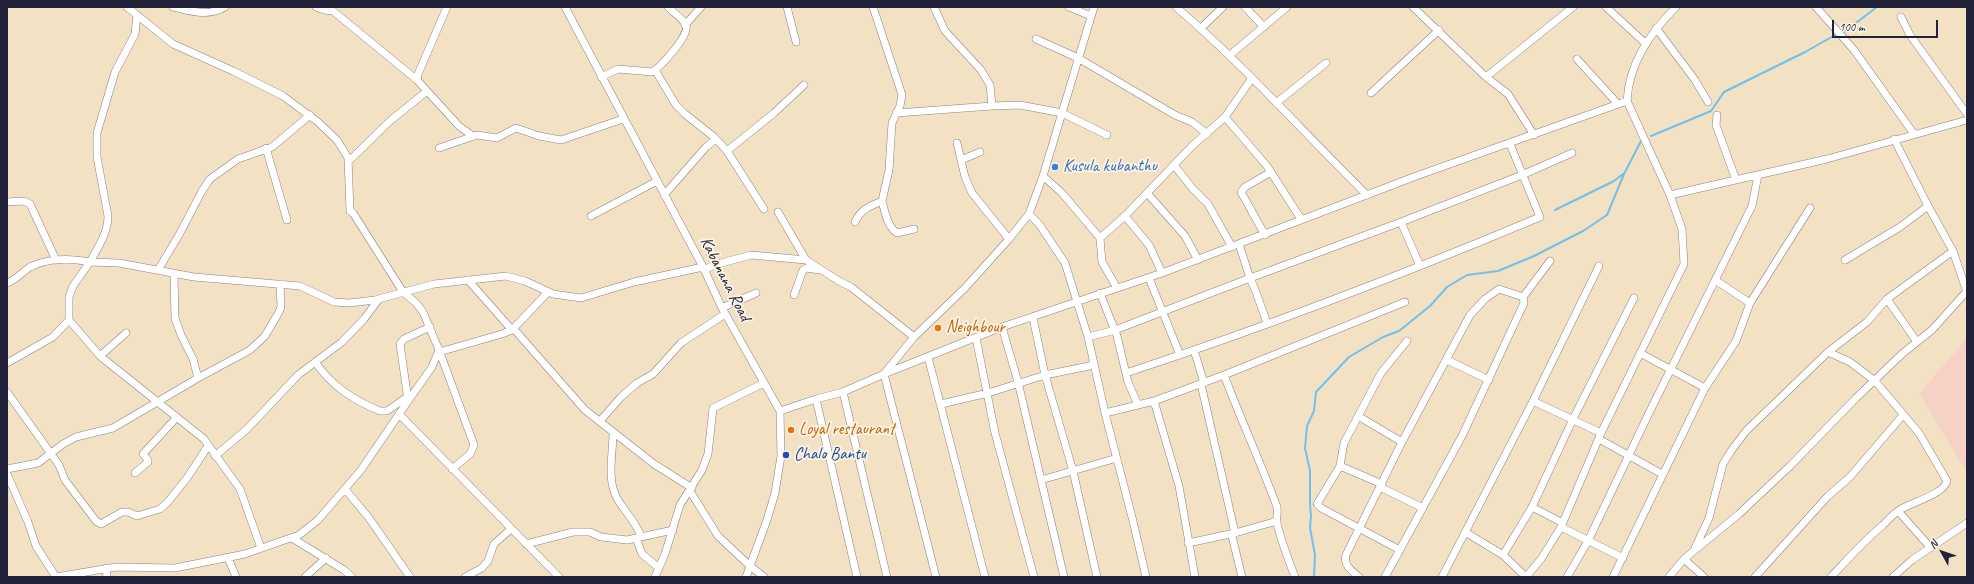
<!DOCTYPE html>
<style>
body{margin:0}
#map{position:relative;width:1974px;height:584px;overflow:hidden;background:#f3e1c3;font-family:Caveat,sans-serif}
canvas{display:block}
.frame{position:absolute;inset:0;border:8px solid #22223b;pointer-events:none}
.north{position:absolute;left:1922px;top:532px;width:40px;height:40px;-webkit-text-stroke:3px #fcf5e5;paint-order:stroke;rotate:310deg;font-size:11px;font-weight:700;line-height:16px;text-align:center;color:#22223b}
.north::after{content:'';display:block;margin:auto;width:14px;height:18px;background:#22223b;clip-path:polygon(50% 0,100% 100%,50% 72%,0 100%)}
.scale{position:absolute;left:1832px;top:20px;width:106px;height:18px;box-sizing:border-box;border:2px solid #22223b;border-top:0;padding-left:5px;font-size:12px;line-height:14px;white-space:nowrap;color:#22223b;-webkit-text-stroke:3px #fcf5e5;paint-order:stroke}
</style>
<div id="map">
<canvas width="1974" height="584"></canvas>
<div class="frame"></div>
<div class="north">N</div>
<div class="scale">100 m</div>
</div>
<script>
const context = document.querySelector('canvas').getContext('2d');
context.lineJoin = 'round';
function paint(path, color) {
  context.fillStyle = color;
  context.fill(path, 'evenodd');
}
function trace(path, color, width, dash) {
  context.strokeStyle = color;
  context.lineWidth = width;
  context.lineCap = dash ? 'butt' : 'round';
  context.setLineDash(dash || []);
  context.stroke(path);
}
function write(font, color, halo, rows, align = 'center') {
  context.font = font + ' Caveat,sans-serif';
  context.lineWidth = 3.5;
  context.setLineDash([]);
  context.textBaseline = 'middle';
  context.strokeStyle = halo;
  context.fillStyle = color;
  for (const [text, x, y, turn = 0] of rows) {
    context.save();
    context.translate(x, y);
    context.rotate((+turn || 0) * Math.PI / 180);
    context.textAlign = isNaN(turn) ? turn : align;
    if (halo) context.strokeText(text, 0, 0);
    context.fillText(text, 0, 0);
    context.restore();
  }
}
paint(new Path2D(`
 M1967,338V472L1919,394Z`), '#f6d1c5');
trace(new Path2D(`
 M1844,32L1877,7
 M1651,136L1711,111L1724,92L1805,52L1837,34
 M1555,210L1614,181L1623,174
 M1314,577L1315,555L1310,528L1311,516L1310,505V471L1305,448L1307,426L1314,411L1316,392L1349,357L1383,337L1399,331L1430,306L1447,287L1467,275L1498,271L1534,256L1583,231L1607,215L1624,174L1641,141`), '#70c0eb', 2);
const minor = new Path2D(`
 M173,7C191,11 208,17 225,7
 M316,7L324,10L333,11L417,80L459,126L473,136
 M565,7L703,267L722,308L780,411L781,456L775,493L767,520L746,577
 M787,7L796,42
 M934,7L945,31L981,70L990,85L992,106L1020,105L1062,113L1107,135
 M1069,7L1091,16
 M1176,7C1244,65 1303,132 1367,195
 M1245,7L1264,27
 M1413,7L1486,77L1508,94L1534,135
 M1606,7L1645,43
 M1816,7L1854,50L1914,134
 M1901,17L1910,35L1967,114
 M685,25L701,7
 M1201,28L1223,7
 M1656,28L1695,80L1708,102
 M1036,39L1078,58L1175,115L1192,122L1207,134
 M1230,55L1287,7
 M1577,59L1618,104
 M655,70L676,105L685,114L714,137L727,151L764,209
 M601,77L618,69L652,72C661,67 690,35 686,25C683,19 673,12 668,7
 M1486,77L1573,7
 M417,80L418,74L447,7
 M1371,93L1439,30
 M1627,101C1629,63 1650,33 1676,7
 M1276,103L1326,63
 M896,113L992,106
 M1717,115L1716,125L1736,180
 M1225,117L1252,78
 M1894,139L1928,206
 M957,143L965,177L972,193L1009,239
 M266,148L287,220
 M439,148L477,135L497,138L516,128L539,136L561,140L623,119
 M727,151L774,113L804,85
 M961,160L980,152
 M349,161L390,121L427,91
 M1174,165L1193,189L1208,204L1232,247
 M1043,176L1062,193L1100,238L1125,216L1193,145L1225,117L1267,166L1301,219
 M1147,193L1185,236L1198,260
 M664,195L706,147L716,139
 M1670,195L1827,159L1967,120
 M882,201C885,212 887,226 897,233L914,229
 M7,202L24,201L30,204L56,260
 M778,212L806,260
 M1029,214L1039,224L1065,263L1088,337L1105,413L1133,521L1146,577
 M591,216L657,181
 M1125,216L1149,245L1162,273
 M855,222C861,209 870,206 882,201L889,170L892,123L900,106L902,95L873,7
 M1401,222L1522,175L1572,153
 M1265,235L1241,192L1245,187L1271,172
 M1100,238L1102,262L1117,288
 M1239,244L1250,278L1401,222L1420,266
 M1845,260L1900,227L1928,206L1953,251L1967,292
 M158,270L179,235L202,191L210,179L238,159L272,147L310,115
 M704,270L714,265L751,255L806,260L839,281L851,287L914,337
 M174,274L175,318L181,335L193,359L198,378
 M1149,278L1180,355
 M468,280L512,330
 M1715,280L1750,303
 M7,283C16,280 22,272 30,267C48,258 71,258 90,262C98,247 108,233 108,216L97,157V133L115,72L135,34L137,15
 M1100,293L1117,336L1128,382L1138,405
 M794,295L803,270L806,268L820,270
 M1887,299L1917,342
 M722,308L756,293
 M1033,318L1045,375L1073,471L1097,577
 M1002,327L1018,382L1064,577
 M513,328L585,410L654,464L692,488
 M1088,337L1115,330L1250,278L1256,292L1267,323
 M976,338L995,433L1034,577
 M439,350L474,445L470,454L452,469
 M1194,350L1204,383
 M439,352L502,334L512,330L548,292
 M1828,352L1850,362L1875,381L1919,433L1947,481C1944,494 1913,502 1901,509C1894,513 1889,519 1883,525C1864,541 1848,559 1831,577
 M1640,353L1705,388
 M100,356L126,333
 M928,357L985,577
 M1447,360L1489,380
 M315,362C332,386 353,400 380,411H387L407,397
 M7,363L53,337L69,320
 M1126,373C1266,327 1404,274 1540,217L1510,144
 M1224,375C1241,420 1261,463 1277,507C1278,513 1276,518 1277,523C1281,541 1288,559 1295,577
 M1201,384L1235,533L1232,536L1242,577
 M7,392L59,465L65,480L96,521L101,524L122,512H128L137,516L160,509L167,503L187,478L208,446
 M843,392L887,577
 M816,399L857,577
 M408,400L400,344L404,339L430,327
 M1533,401L1601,433
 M941,404L988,393L1045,375L1094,365
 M780,411L816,399L843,392L884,374L914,337L965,288L1009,239L1029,214L1043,176L1094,7
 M1105,413L1154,401
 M399,414L559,577
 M1358,416L1402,442
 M600,421L621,397L637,383L653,374L681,343L725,314
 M613,433C613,455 606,480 618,500C626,513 636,522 641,537
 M1599,439L1662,474
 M215,456L247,429L298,375L342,342L364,319L379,299
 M1340,466L1382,484
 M7,469L38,463L63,444L76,437L113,428L198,378L250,350L265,336L279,312L281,307L280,284
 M135,473L148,462V460L143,454L177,417
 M7,474L28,522L36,546L56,577
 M1041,480L1117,458
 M1380,487L1423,508
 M345,489L369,518L410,577
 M690,491L718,536L750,566L764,577
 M1898,511L1930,547
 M1563,523L1532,507L1573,419L1634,298
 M1561,527L1623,558
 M1465,532L1503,555L1526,577
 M292,538L344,570L352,577
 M636,538L642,554L659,568
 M1188,543L1235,533L1277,521
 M526,544L573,532H590L601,537L627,540L673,530
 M261,548L240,489L204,439L100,356L69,320V297L73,286L90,262L119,263L194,277L300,286L334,302L349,303L375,300L434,284L506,276L525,281L553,294L581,298L634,282L703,267
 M1695,548L1709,518L1723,464L1731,451L1746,431L1828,352L1867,322L1887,299L1953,251
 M1400,550L1321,508L1317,504L1340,466L1344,443L1381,373L1407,341
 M1503,555L1532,507
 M228,558L236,577
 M1684,559L1704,577
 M106,568L107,577
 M56,577L116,567L175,568L245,554L299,535L318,520L361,470L408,401L432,367L439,350L423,312L416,303L403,292L353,213L350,211L348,158L337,140L318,122L283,96L233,71L173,44L127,7
 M305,577L326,558
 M465,577L482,568L488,561L494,544L511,529
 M655,577L665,554L680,505L702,470L708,454L713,408L764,383
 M936,577L884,374L1002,327L1162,273L1419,175L1627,101L1670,195L1682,229L1684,264L1601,433L1561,527L1541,559L1526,577
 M1195,577L1179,486L1154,401L1224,375L1405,302
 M1359,577C1352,571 1343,565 1346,555L1402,442L1470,315L1485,299L1499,289L1523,297
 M1385,577L1462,436L1524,303L1523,297L1550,261
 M1442,577L1533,401L1599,266
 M1567,577L1588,541L1648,415L1752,206L1758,175
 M1613,577L1705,388L1736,341L1750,303L1810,208
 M1669,577L1684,559L1739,514L1790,466L1856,398L1903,353L1932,330L1967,291
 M1755,577L1828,496L1850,477L1903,415
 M1893,577L1912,560L1967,523`);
trace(minor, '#8a827f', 8);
trace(minor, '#fff', 7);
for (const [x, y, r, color] of [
 [1055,167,4,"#3f7fe0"],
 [938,328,4,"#e8710a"],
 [791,430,4,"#e8710a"],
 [786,455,4,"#1a4fb4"]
]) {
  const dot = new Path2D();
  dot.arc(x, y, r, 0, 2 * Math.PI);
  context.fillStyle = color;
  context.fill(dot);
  trace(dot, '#fcf5e5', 1.5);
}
write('17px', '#366cbe', '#fcf5e5', [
 ["Kusula kubanthu",1063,167]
], 'left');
write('17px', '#22223b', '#fcf5e5', [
 ["Kabanana Road",725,279,63]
]);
write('17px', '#c56008', '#fcf5e5', [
 ["Neighbour",946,328],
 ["Loyal restaurant",799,430]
], 'left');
write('17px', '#164399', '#fcf5e5', [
 ["Chalo Bantu",794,455]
], 'left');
</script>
